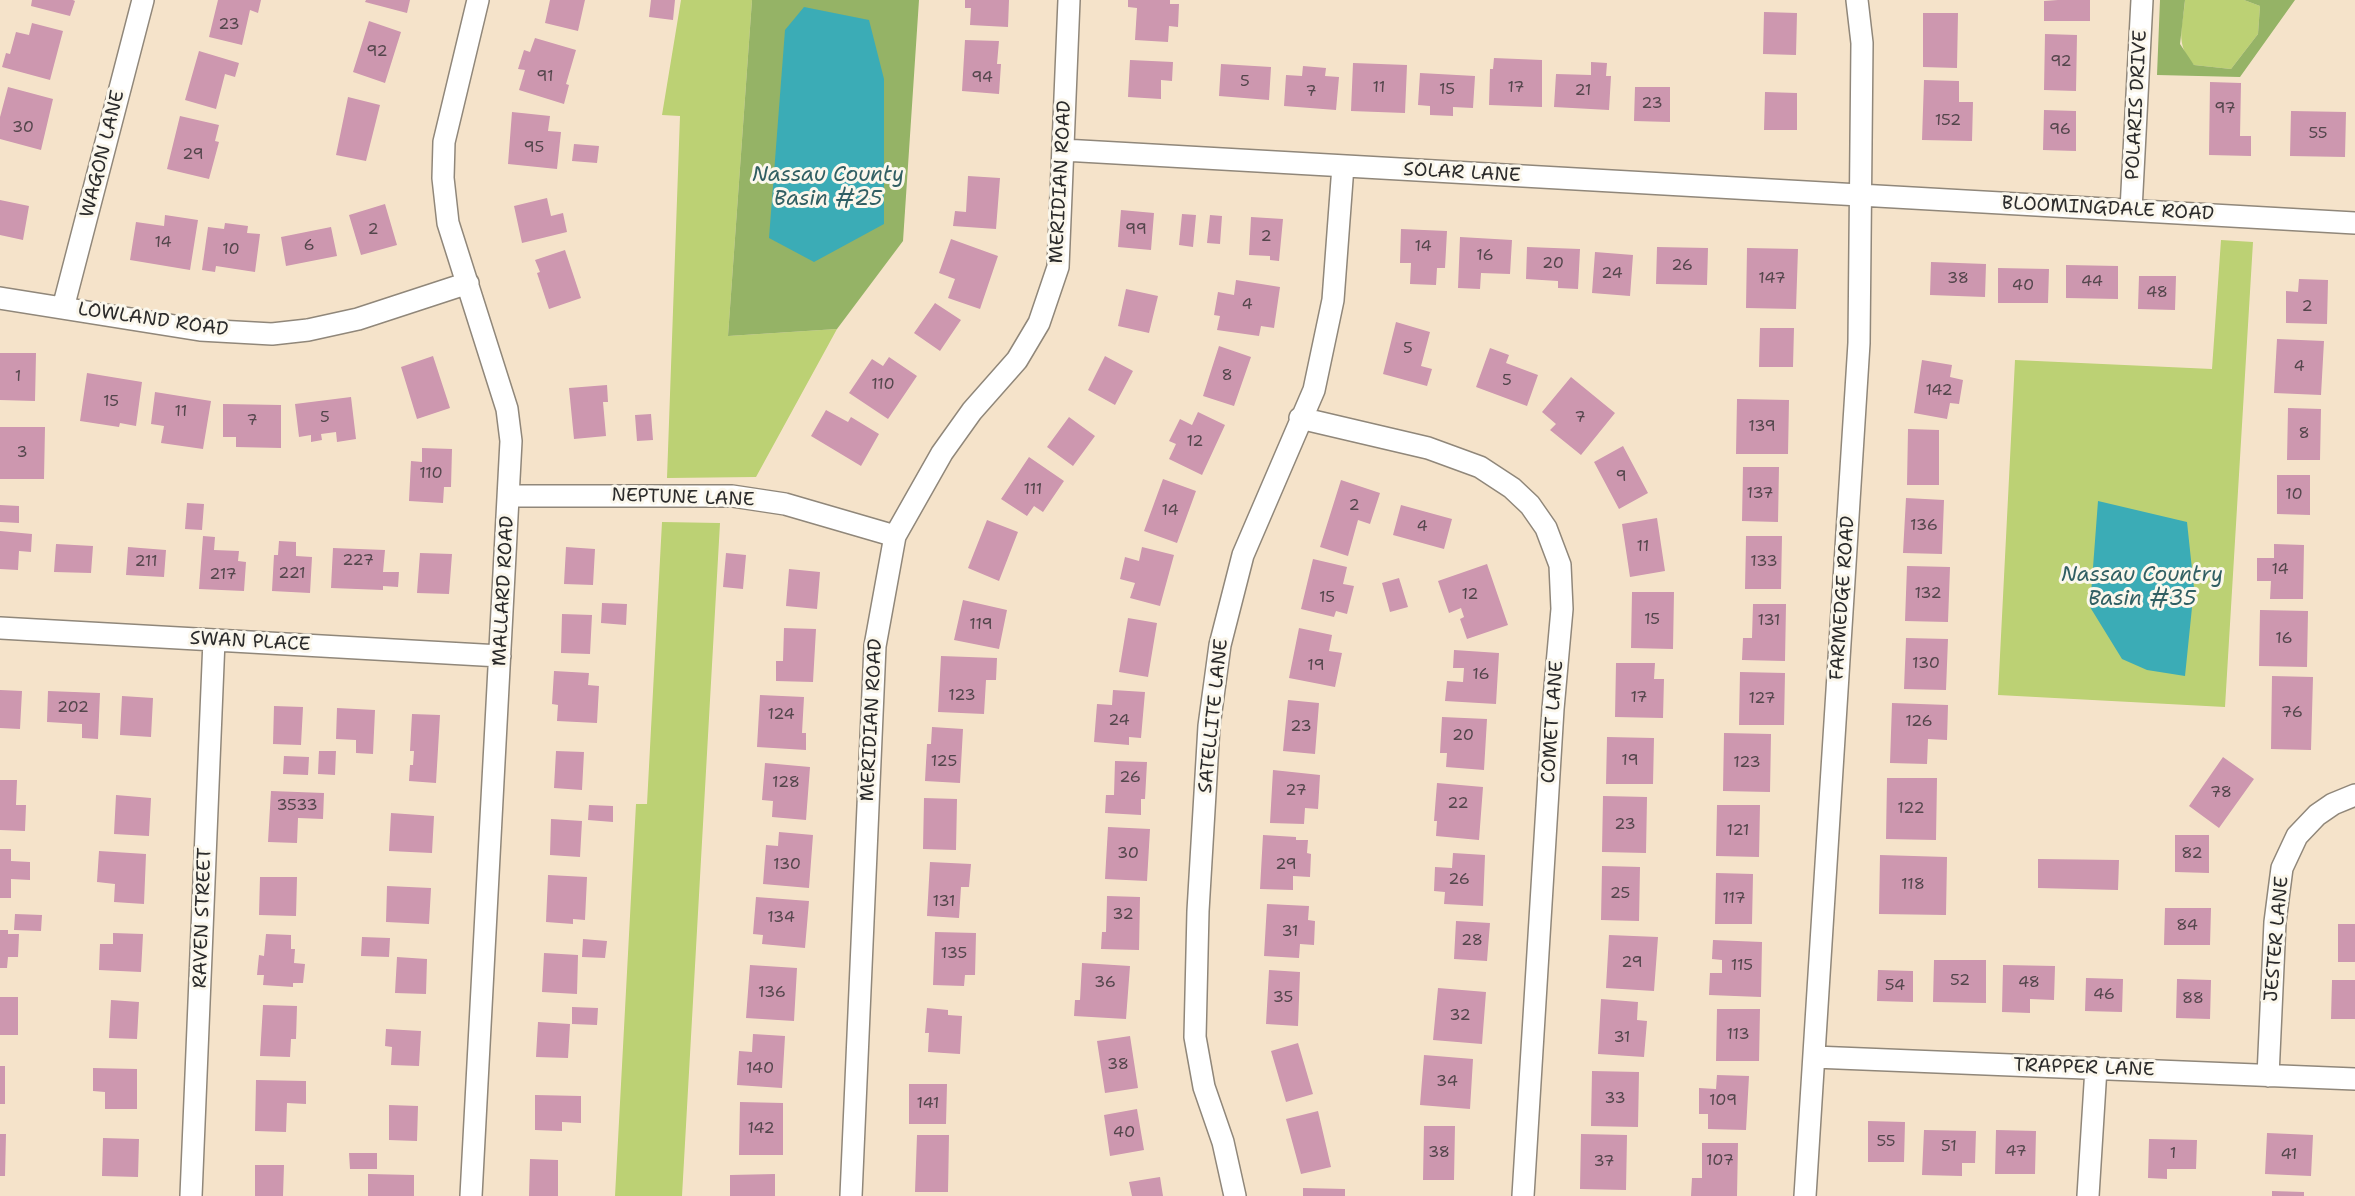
<!DOCTYPE html>
<style>
body{margin:0}
canvas{display:block;background:#f5e3ca}
</style>
<canvas width="2355" height="1196"></canvas>
<script>
const context = document.querySelector('canvas').getContext('2d');
context.lineJoin = 'round';
function paint(path, color) {
  context.fillStyle = color;
  context.fill(path, 'evenodd');
}
function trace(path, color, width, dash) {
  context.strokeStyle = color;
  context.lineWidth = width;
  context.lineCap = dash ? 'butt' : 'round';
  context.setLineDash(dash || []);
  context.stroke(path);
}
function write(font, color, halo, rows, align = 'center') {
  context.font = font + ' "Shantell Sans",sans-serif';
  context.lineWidth = 6;
  context.setLineDash([]);
  context.textBaseline = 'middle';
  context.strokeStyle = halo;
  context.fillStyle = color;
  for (const [text, x, y, turn = 0] of rows) {
    context.save();
    context.translate(x, y);
    context.rotate((+turn || 0) * Math.PI / 180);
    context.textAlign = isNaN(turn) ? turn : align;
    if (halo) context.strokeText(text, 0, 0);
    context.fillText(text, 0, 0);
    context.restore();
  }
}
paint(new Path2D(`
 M681,0H752L728,336L837,329L756,477L667,478L680,116L662,115Z
 M2185,0H2244L2260,6L2258,34L2231,69L2194,65C2174,44 2183,26 2185,0Z
 M2221,240L2253,242L2225,707L1998,695L2015,360L2212,369Z
 M662,522L720,523L682,1196H615L636,804H647Z`), '#bcd174');
paint(new Path2D(`
 M752,0H919L903,241L837,329L728,336Z
 M2160,0H2185L2180,44L2194,65L2231,69L2258,34L2260,6L2244,0H2295L2240,77L2157,75Z`), '#95b366');
paint(new Path2D(`
 M804,7L869,20L884,79V224L814,262L769,238L785,30Z
 M2098,501L2187,522L2194,588L2185,676L2147,670L2122,659L2090,607Z`), '#3bacb6');
paint(new Path2D(`
 M32,0H73L75,1L70,16L31,6Z
 M218,0H261L258,13L250,10L242,45L209,37Z
 M366,0H410L407,13L365,2Z
 M550,0H585L578,31L545,23Z
 M651,0H675L673,20L649,17Z
 M965,0H1009L1008,27L970,25L971,8H965Z
 M1128,0H1170V4H1179L1178,27L1169,26L1168,42L1135,40L1137,8L1128,7Z
 M2058,0H2090V21H2044V1Z
 M1764,12L1797,13L1796,55L1763,54Z
 M1923,13H1958L1957,68L1923,67Z
 M369,21L401,32L385,83L353,72Z
 M32,23L63,31L50,80L2,67L6,53L10,54L16,32L29,35Z
 M2045,34L2077,35L2076,91L2044,90Z
 M535,38L576,50L566,84L569,85L564,104L519,90L525,70L518,69L524,50L530,52Z
 M965,40L999,41L997,64H1001L999,94L962,91Z
 M199,51L239,63L235,77L225,74L216,109L185,100Z
 M1494,58L1542,60V107L1489,105L1490,69H1493Z
 M1130,60L1173,62L1172,81L1161,80V99L1128,97Z
 M1591,62L1607,63L1606,76H1611L1609,110L1554,107L1556,74L1591,75Z
 M1353,63L1407,65L1405,113L1351,111Z
 M1221,64L1271,67L1269,100L1219,96Z
 M1303,66L1326,68L1325,76L1339,77L1336,110L1284,106L1286,75L1302,76Z
 M1420,73L1475,76L1473,108L1453,107V116L1430,115V106L1418,105Z
 M1924,80L1959,81V102H1973L1972,141L1922,140Z
 M2210,82L2241,83L2240,136H2251V156L2209,155Z
 M8,87L53,99L41,150L0,139V117Z
 M1635,87H1670V122L1634,121Z
 M1765,92L1797,93V130H1764Z
 M348,97L380,105L366,161L336,155Z
 M2044,110L2076,111V151L2043,150Z
 M2291,111L2346,112L2345,157L2290,156Z
 M512,112L550,116L548,131L561,132L557,169L508,164Z
 M180,116L219,125L215,141L219,142L209,179L167,169Z
 M574,144L599,146L597,163L572,161Z
 M968,176L1000,178L996,229L953,226L955,211L966,212Z
 M547,198L551,216L563,213L567,232L522,243L514,206Z
 M0,200L29,206L23,240L0,235Z
 M385,204L397,245L361,255L349,215Z
 M1121,210L1154,213L1151,250L1118,247Z
 M1182,214L1196,215L1193,247L1179,245Z
 M165,215L198,220L190,270L130,260L136,222L164,226Z
 M1210,215L1222,216L1220,244L1207,243Z
 M1251,217L1283,219L1279,261L1270,260V256L1249,255Z
 M225,223L248,226L247,233L260,234L255,272L216,266L215,272L202,270L208,227L224,229Z
 M331,227L337,256L286,266L281,237Z
 M1401,229L1447,231L1445,268H1437L1436,285L1410,284L1411,263H1400Z
 M1460,237L1512,240L1510,274L1481,273L1480,289L1458,288Z
 M951,239L998,256L980,309L948,298L955,279L939,273Z
 M1527,247L1580,249L1578,289L1558,288V281L1526,279Z
 M1657,247L1708,248L1707,285L1656,284Z
 M1747,248L1798,249L1796,309L1746,308Z
 M565,250L581,298L549,309L537,273L540,272L535,260Z
 M1595,252L1633,255L1630,296L1592,293Z
 M1931,262L1986,264L1985,297L1930,295Z
 M2066,265L2118,266V299L2066,298Z
 M1998,268L2049,269L2048,303H1998Z
 M2139,276H2176L2175,310L2138,309Z
 M2299,279L2328,280L2327,324L2286,323V291L2298,292Z
 M1236,280L1280,287L1274,328L1261,326L1259,336L1217,330L1220,316L1214,315L1218,292L1234,295Z
 M1126,289L1158,296L1149,333L1118,326Z
 M935,303L961,320L940,351L914,333Z
 M1396,322L1430,332L1421,366L1432,369L1427,386L1383,374Z
 M1760,328H1794L1793,367H1759Z
 M2277,339L2324,341L2321,395L2274,393Z
 M1219,346L1251,357L1234,406L1203,396Z
 M1490,348L1509,355L1506,363L1538,375L1527,406L1476,387Z
 M0,353H36L35,401L0,400Z
 M433,356L450,408L417,419L401,367Z
 M1105,356L1133,371L1115,405L1088,390Z
 M889,357L917,376L888,419L849,393L872,359L883,366Z
 M1922,360L1952,365L1950,377L1963,380L1959,404L1950,403L1947,419L1914,413Z
 M87,373L142,382L136,426L120,423L119,427L80,421Z
 M1571,377L1615,413L1581,455L1550,430L1556,424L1542,412Z
 M607,385L608,402H603L606,436L574,439L569,388Z
 M155,392L211,401L203,449L161,443L164,426L151,424Z
 M351,397L356,439L337,442L336,432L321,434L322,440L311,442V435L299,437L295,404Z
 M1737,399L1789,400L1788,454H1736Z
 M223,404L281,405V448L236,447V437H223Z
 M2288,408L2321,409L2320,460H2287Z
 M826,410L848,422L851,417L879,434L861,466L811,436Z
 M1198,412L1225,425L1202,475L1169,459L1176,444L1169,441L1180,419L1192,425Z
 M651,414L653,440L637,441L635,415Z
 M1069,417L1095,436L1073,466L1047,447Z
 M0,427H45L44,479H0Z
 M1908,429L1939,430V485H1907Z
 M1623,446L1648,493L1619,509L1594,462Z
 M422,448L452,449L451,487H444L443,503L409,501L411,461L422,462Z
 M1029,457L1064,481L1043,512L1034,506L1027,516L1001,499Z
 M1743,467H1779L1778,522L1742,521Z
 M2277,475H2310V515L2277,514Z
 M1163,479L1196,491L1177,543L1144,531Z
 M1341,480L1380,493L1370,524L1358,520L1348,556L1320,547Z
 M1906,498L1944,500L1942,554L1903,553Z
 M187,503L204,504L202,530L185,529Z
 M0,505L19,506V523L0,522Z
 M1401,505L1452,519L1444,549L1393,535Z
 M1657,518L1665,571L1630,577L1622,524Z
 M987,520L1018,532L999,581L968,568Z
 M0,531L32,534L31,552L19,551L18,570L0,569Z
 M203,536L215,537L214,550L239,551L238,561L246,562L244,591L199,589Z
 M1746,536H1782L1781,589H1745Z
 M279,541L296,542V556L312,557L310,593L272,591L274,555H278Z
 M56,544L93,546L91,573L54,572Z
 M2274,544L2304,545L2303,599H2270L2271,581H2257V558H2274Z
 M128,547L166,550L164,577L126,575Z
 M566,547L595,549L593,585L564,584Z
 M1142,547L1174,555L1160,606L1130,598L1135,583L1120,579L1125,557L1139,561Z
 M333,548L385,550L383,572H399L398,587L383,586V590L331,588Z
 M420,553L452,554L449,594L417,593Z
 M726,553L746,555L743,589L723,587Z
 M1313,559L1347,567L1343,584L1354,586L1347,614L1336,611L1334,617L1301,609Z
 M1487,564L1508,625L1467,639L1460,619L1464,617L1461,608L1449,613L1438,581Z
 M1907,566L1950,567L1948,622L1905,621Z
 M789,569L820,572L817,609L786,606Z
 M1399,578L1408,607L1390,612L1382,583Z
 M1632,592H1674L1673,649L1631,648Z
 M963,600L1007,610L999,649L954,640Z
 M602,603L627,604L626,625L601,623Z
 M1753,604H1786L1785,661L1742,660L1743,638H1752Z
 M2260,610L2308,611L2307,667L2259,666Z
 M562,614L592,615L590,654L561,653Z
 M1128,618L1157,623L1148,677L1119,672Z
 M784,628L816,629L813,682L776,681V661H783Z
 M1299,628L1332,635L1329,651L1342,653L1335,687L1289,678Z
 M1906,638L1948,639L1946,690L1904,689Z
 M1454,650L1499,653L1496,704L1445,701L1447,681L1463,682L1464,668H1453Z
 M941,656L997,658L996,680H986L984,714L938,712Z
 M1616,663H1655L1654,679H1664L1663,718L1615,717Z
 M554,671L589,673L588,685L599,686L597,723L557,721L558,705L552,704Z
 M1740,672L1785,673L1784,725H1739Z
 M2272,676L2313,677L2311,750L2271,749Z
 M0,690L22,691L20,729L0,728Z
 M1113,690L1145,692L1141,738L1129,737V745L1094,742L1097,704L1112,705Z
 M48,691L100,693L98,739L82,738V724L47,722Z
 M760,695L804,697L802,733H806V750L757,747Z
 M122,696L153,698L151,737L120,735Z
 M1288,700L1319,703L1315,754L1283,751Z
 M1892,703L1948,705L1947,740L1928,739L1927,764L1890,763Z
 M274,706L303,707L301,745L273,744Z
 M337,708L375,710L373,754L356,753V740L336,739Z
 M412,714L440,715L436,783L409,781L410,765H413L414,751H410Z
 M1442,717L1487,719L1484,770L1446,767L1447,753H1440Z
 M932,727L963,729L960,783L925,781L927,744H931Z
 M1724,733L1771,734L1770,792L1723,791Z
 M1607,737L1654,738L1653,784H1606Z
 M319,751H336L335,775L318,774Z
 M556,751L584,752L582,790L554,788Z
 M284,756L309,757L308,775L283,774Z
 M2223,757L2254,779L2219,828L2189,806Z
 M1115,761L1147,762L1145,799H1141V815L1105,813L1106,795H1114Z
 M765,763L810,767L806,820L772,817L773,801L762,800Z
 M1273,770L1320,775L1318,809L1305,808L1304,824L1270,823Z
 M1887,778H1937L1936,840L1886,839Z
 M0,780H17L16,805H26L25,831L0,830Z
 M1437,783L1483,787L1479,840L1436,836L1437,821H1434Z
 M271,791L324,793L323,819L298,818L297,843L268,842Z
 M116,795L151,798L149,836L114,834Z
 M1603,796L1647,797L1646,853L1602,852Z
 M924,798L957,799L956,850L923,849Z
 M589,805L613,806V822L588,820Z
 M1717,805H1760L1759,857L1716,856Z
 M391,813L434,816L432,853L389,851Z
 M551,819L582,821L580,857L550,855Z
 M1108,827L1150,829L1147,881L1105,879Z
 M779,832L813,835L809,888L763,884L766,845L778,846Z
 M1263,835L1296,837V840H1308L1307,853L1311,854L1310,877L1293,876V890L1260,889Z
 M2175,835H2209V873L2175,872Z
 M0,849H11V861L30,862V880L11,879V898H0Z
 M99,851L146,854L144,904L114,902L115,884L97,882Z
 M1453,853L1485,855L1483,906L1444,904L1445,892L1434,891L1435,867L1452,868Z
 M1880,855L1947,857L1946,915L1879,914Z
 M2038,859L2119,860L2118,890L2038,888Z
 M930,862L971,864L969,887H961L959,918L927,916Z
 M1602,866L1640,867L1639,921L1601,920Z
 M1716,873L1753,874L1752,924H1715Z
 M548,875L587,877L585,920L573,919V924L546,922Z
 M260,877H297L296,916L259,915Z
 M387,886L431,888L429,924L386,922Z
 M1107,896L1140,897L1139,950L1101,949L1102,932H1106Z
 M756,897L809,901L805,948L762,944L763,935L753,934Z
 M1267,904L1309,906L1308,920L1315,921L1314,945L1300,944L1299,958L1264,956Z
 M2165,908H2211L2210,945H2164Z
 M15,914L42,915L41,931L14,930Z
 M1456,921L1490,923L1487,961L1454,959Z
 M2338,924H2355V962H2338Z
 M0,930H8V934H19L18,957H8L7,968H0Z
 M935,932L976,933L975,975H965L964,986L933,985Z
 M113,933L143,934L141,972L99,970L100,944H113Z
 M266,934L291,935V949H295L294,963L305,964L303,983H293V987L263,985L264,975H257L259,955L264,956Z
 M1609,935L1658,937L1654,991L1606,988Z
 M362,937L390,938L389,957L361,956Z
 M583,939L607,941L605,958L582,957Z
 M1713,940L1762,942L1761,997L1709,995L1710,973H1722V960L1712,959Z
 M544,953L578,955L577,994L542,992Z
 M397,957L427,959L426,994L395,993Z
 M1934,960H1986V1003L1933,1002Z
 M1082,963L1130,966L1126,1019L1074,1016L1075,1000H1080Z
 M750,965L797,968L794,1021L746,1018Z
 M2003,965L2055,966L2054,1000L2030,999V1013L2002,1012Z
 M1269,970L1300,972L1298,1026L1266,1024Z
 M1878,970L1913,971V1002L1877,1001Z
 M2086,978L2123,979L2122,1012L2085,1011Z
 M2177,979L2211,980L2210,1019L2176,1018Z
 M2332,980H2355V1019H2331Z
 M1438,988L1486,992L1482,1044L1433,1040Z
 M0,997H18V1035H0Z
 M1601,999L1638,1002L1637,1020L1647,1021L1644,1057L1598,1054Z
 M111,1000L139,1002L137,1039L109,1038Z
 M263,1005L297,1006L296,1039H291L290,1057L260,1056Z
 M572,1007L598,1008L597,1025L572,1024Z
 M927,1008L948,1010V1015L962,1016L960,1054L928,1052L929,1033H925Z
 M1717,1009H1760L1759,1061H1716Z
 M538,1022L570,1024L568,1058L536,1057Z
 M386,1029L421,1031L419,1066L391,1065L392,1047L385,1046Z
 M753,1034L785,1036L782,1088L737,1085L739,1051L752,1052Z
 M1130,1036L1138,1088L1105,1093L1097,1041Z
 M1298,1043L1313,1094L1286,1102L1271,1051Z
 M1424,1055L1473,1059L1470,1109L1420,1105Z
 M0,1066H5V1104H0Z
 M93,1068L137,1069V1109H105V1092L93,1091Z
 M1592,1071L1639,1072L1638,1127L1591,1126Z
 M1717,1075L1749,1076L1746,1130L1708,1129V1114H1699V1088L1716,1089Z
 M256,1080L306,1081V1104L287,1103L286,1132L255,1131Z
 M909,1084H947L946,1124H909Z
 M535,1095L581,1096V1123L562,1122V1131L535,1130Z
 M740,1102L783,1103V1155H739Z
 M389,1105L418,1106L417,1141L389,1140Z
 M1137,1109L1144,1150L1110,1156L1104,1115Z
 M1318,1111L1331,1167L1301,1174L1286,1119Z
 M1868,1121L1905,1122L1904,1162H1868Z
 M1424,1126H1455L1454,1180H1423Z
 M1924,1130L1976,1131L1975,1163H1962V1176L1922,1175Z
 M1996,1130L2036,1131L2035,1174H1995Z
 M2267,1133L2313,1135L2311,1176L2265,1174Z
 M0,1134H6L5,1176H0Z
 M1581,1134L1627,1135L1626,1190L1580,1189Z
 M917,1135H949L948,1192H915Z
 M103,1138L139,1139L138,1177L102,1176Z
 M2149,1139L2197,1140L2196,1169H2167V1179L2148,1178Z
 M1702,1143H1738L1737,1196H1691L1692,1178H1702Z
 M349,1153H377V1169H350Z
 M530,1159L558,1160V1196H529Z
 M255,1165H284L283,1196H255Z
 M368,1174L414,1175V1196H368Z
 M775,1174V1196H730V1175Z
 M1160,1177L1163,1196H1132L1129,1182Z
 M1303,1188L1345,1189V1196H1303Z
 M2272,1191L2304,1192V1196H2272Z`), '#cd97af');
const minor = new Path2D(`
 M1063,150L2355,223
 M2131,210L2142,0
 M0,298L200,330L272,334L308,330L358,319L468,283
 M63,308L143,0
 M1300,418L1428,448L1480,467L1512,488L1530,505L1546,528L1560,565L1562,609L1553,709L1523,1196
 M509,496H732L785,504L895,536
 M0,628L500,656
 M1814,1057L2355,1079
 M2268,1076L2275,922L2282,868L2297,836L2317,815L2333,804L2355,795
 M191,1196L214,640
 M471,1196L511,441L507,409L448,223L443,178L444,142L478,0
 M851,1196L875,646L895,536L942,453L972,411L1017,360L1039,323L1058,267L1069,0
 M1235,1196L1223,1142L1204,1087L1195,1037L1198,911L1209,726L1220,645L1243,555L1314,390L1333,300L1343,166
 M1805,1196L1859,343L1862,43L1857,0
 M2088,1196L2096,1068`);
trace(minor, '#90877a', 24);
trace(minor, '#fff', 21);
write('16px', '#54464c', null, [
 ["23",229,25],
 ["92",377,52],
 ["92",2061,62],
 ["91",545,77],
 ["94",982,78],
 ["5",1245,82],
 ["11",1379,88],
 ["17",1516,88],
 ["15",1447,90],
 ["21",1583,91],
 ["7",1311,92],
 ["23",1652,104],
 ["97",2225,109],
 ["152",1948,121],
 ["30",23,128],
 ["96",2060,130],
 ["55",2318,134],
 ["95",534,148],
 ["29",193,155],
 ["2",373,230],
 ["99",1136,230],
 ["2",1266,237],
 ["14",163,243],
 ["6",309,246],
 ["14",1423,247],
 ["10",231,250],
 ["16",1485,256],
 ["20",1553,264],
 ["26",1682,266],
 ["24",1612,274],
 ["147",1772,279],
 ["38",1958,279],
 ["44",2092,282],
 ["40",2023,286],
 ["48",2157,293],
 ["4",1247,305],
 ["2",2307,307],
 ["5",1408,349],
 ["4",2299,367],
 ["8",1227,376],
 ["1",18,377],
 ["5",1507,381],
 ["110",883,385],
 ["142",1939,391],
 ["15",111,402],
 ["11",181,412],
 ["5",325,418],
 ["7",1580,418],
 ["7",252,421],
 ["139",1762,427],
 ["8",2304,434],
 ["12",1195,442],
 ["3",22,453],
 ["110",431,474],
 ["9",1621,477],
 ["111",1033,490],
 ["137",1760,494],
 ["10",2294,495],
 ["2",1354,506],
 ["14",1170,511],
 ["136",1924,526],
 ["4",1422,527],
 ["11",1643,547],
 ["227",358,561],
 ["211",146,562],
 ["133",1764,562],
 ["14",2280,570],
 ["221",292,574],
 ["217",223,575],
 ["132",1928,594],
 ["12",1470,595],
 ["15",1327,598],
 ["15",1652,620],
 ["131",1769,621],
 ["119",981,625],
 ["16",2284,639],
 ["130",1926,664],
 ["19",1316,666],
 ["16",1481,675],
 ["123",962,696],
 ["17",1639,698],
 ["127",1762,699],
 ["202",73,708],
 ["76",2292,713],
 ["124",781,715],
 ["24",1119,721],
 ["126",1919,722],
 ["23",1301,727],
 ["20",1463,736],
 ["19",1630,761],
 ["125",944,762],
 ["123",1747,763],
 ["26",1130,778],
 ["128",786,783],
 ["27",1296,791],
 ["78",2221,793],
 ["22",1458,804],
 ["3533",297,806],
 ["122",1911,809],
 ["23",1625,825],
 ["121",1738,831],
 ["30",1128,854],
 ["82",2192,854],
 ["130",787,865],
 ["29",1286,865],
 ["26",1459,880],
 ["118",1913,885],
 ["25",1620,894],
 ["117",1734,899],
 ["131",944,902],
 ["32",1123,915],
 ["134",781,918],
 ["84",2187,926],
 ["31",1290,932],
 ["28",1472,941],
 ["135",954,954],
 ["29",1632,963],
 ["115",1742,966],
 ["52",1960,981],
 ["36",1105,983],
 ["48",2029,983],
 ["54",1895,986],
 ["136",772,993],
 ["46",2104,995],
 ["35",1283,998],
 ["88",2193,999],
 ["32",1460,1016],
 ["113",1738,1035],
 ["31",1622,1038],
 ["38",1118,1065],
 ["140",760,1069],
 ["34",1447,1082],
 ["33",1615,1099],
 ["109",1723,1101],
 ["141",928,1104],
 ["142",761,1129],
 ["40",1124,1133],
 ["55",1886,1142],
 ["51",1949,1147],
 ["47",2016,1152],
 ["38",1439,1153],
 ["1",2173,1154],
 ["41",2289,1155],
 ["107",1720,1161],
 ["37",1604,1162]
]);
write('19px', '#2b2b2b', '#fbf7ec', [
 ["POLARIS DRIVE",2137,105,-87],
 ["WAGON LANE",103,154,-76],
 ["SOLAR LANE",1462,173,3],
 ["MERIDIAN ROAD",1061,182,-87],
 ["BLOOMINGDALE ROAD",2108,209,3],
 ["LOWLAND ROAD",153,320,8],
 ["NEPTUNE LANE",683,498,2],
 ["MALLARD ROAD",504,591,-87],
 ["FARMEDGE ROAD",1843,598,-86],
 ["SWAN PLACE",250,642,3],
 ["SATELLITE LANE",1214,716,-84],
 ["MERIDIAN ROAD",872,720,-87],
 ["COMET LANE",1553,722,-86],
 ["RAVEN STREET",203,918,-88],
 ["JESTER LANE",2277,939,-85],
 ["TRAPPER LANE",2084,1068,2]
]);
write('italic 21px', '#315f63', '#fbf7ec', [
 ["Nassau County",828,176],
 ["Basin #25",828,200],
 ["Nassau Country",2142,576],
 ["Basin #35",2142,600]
]);
</script>
